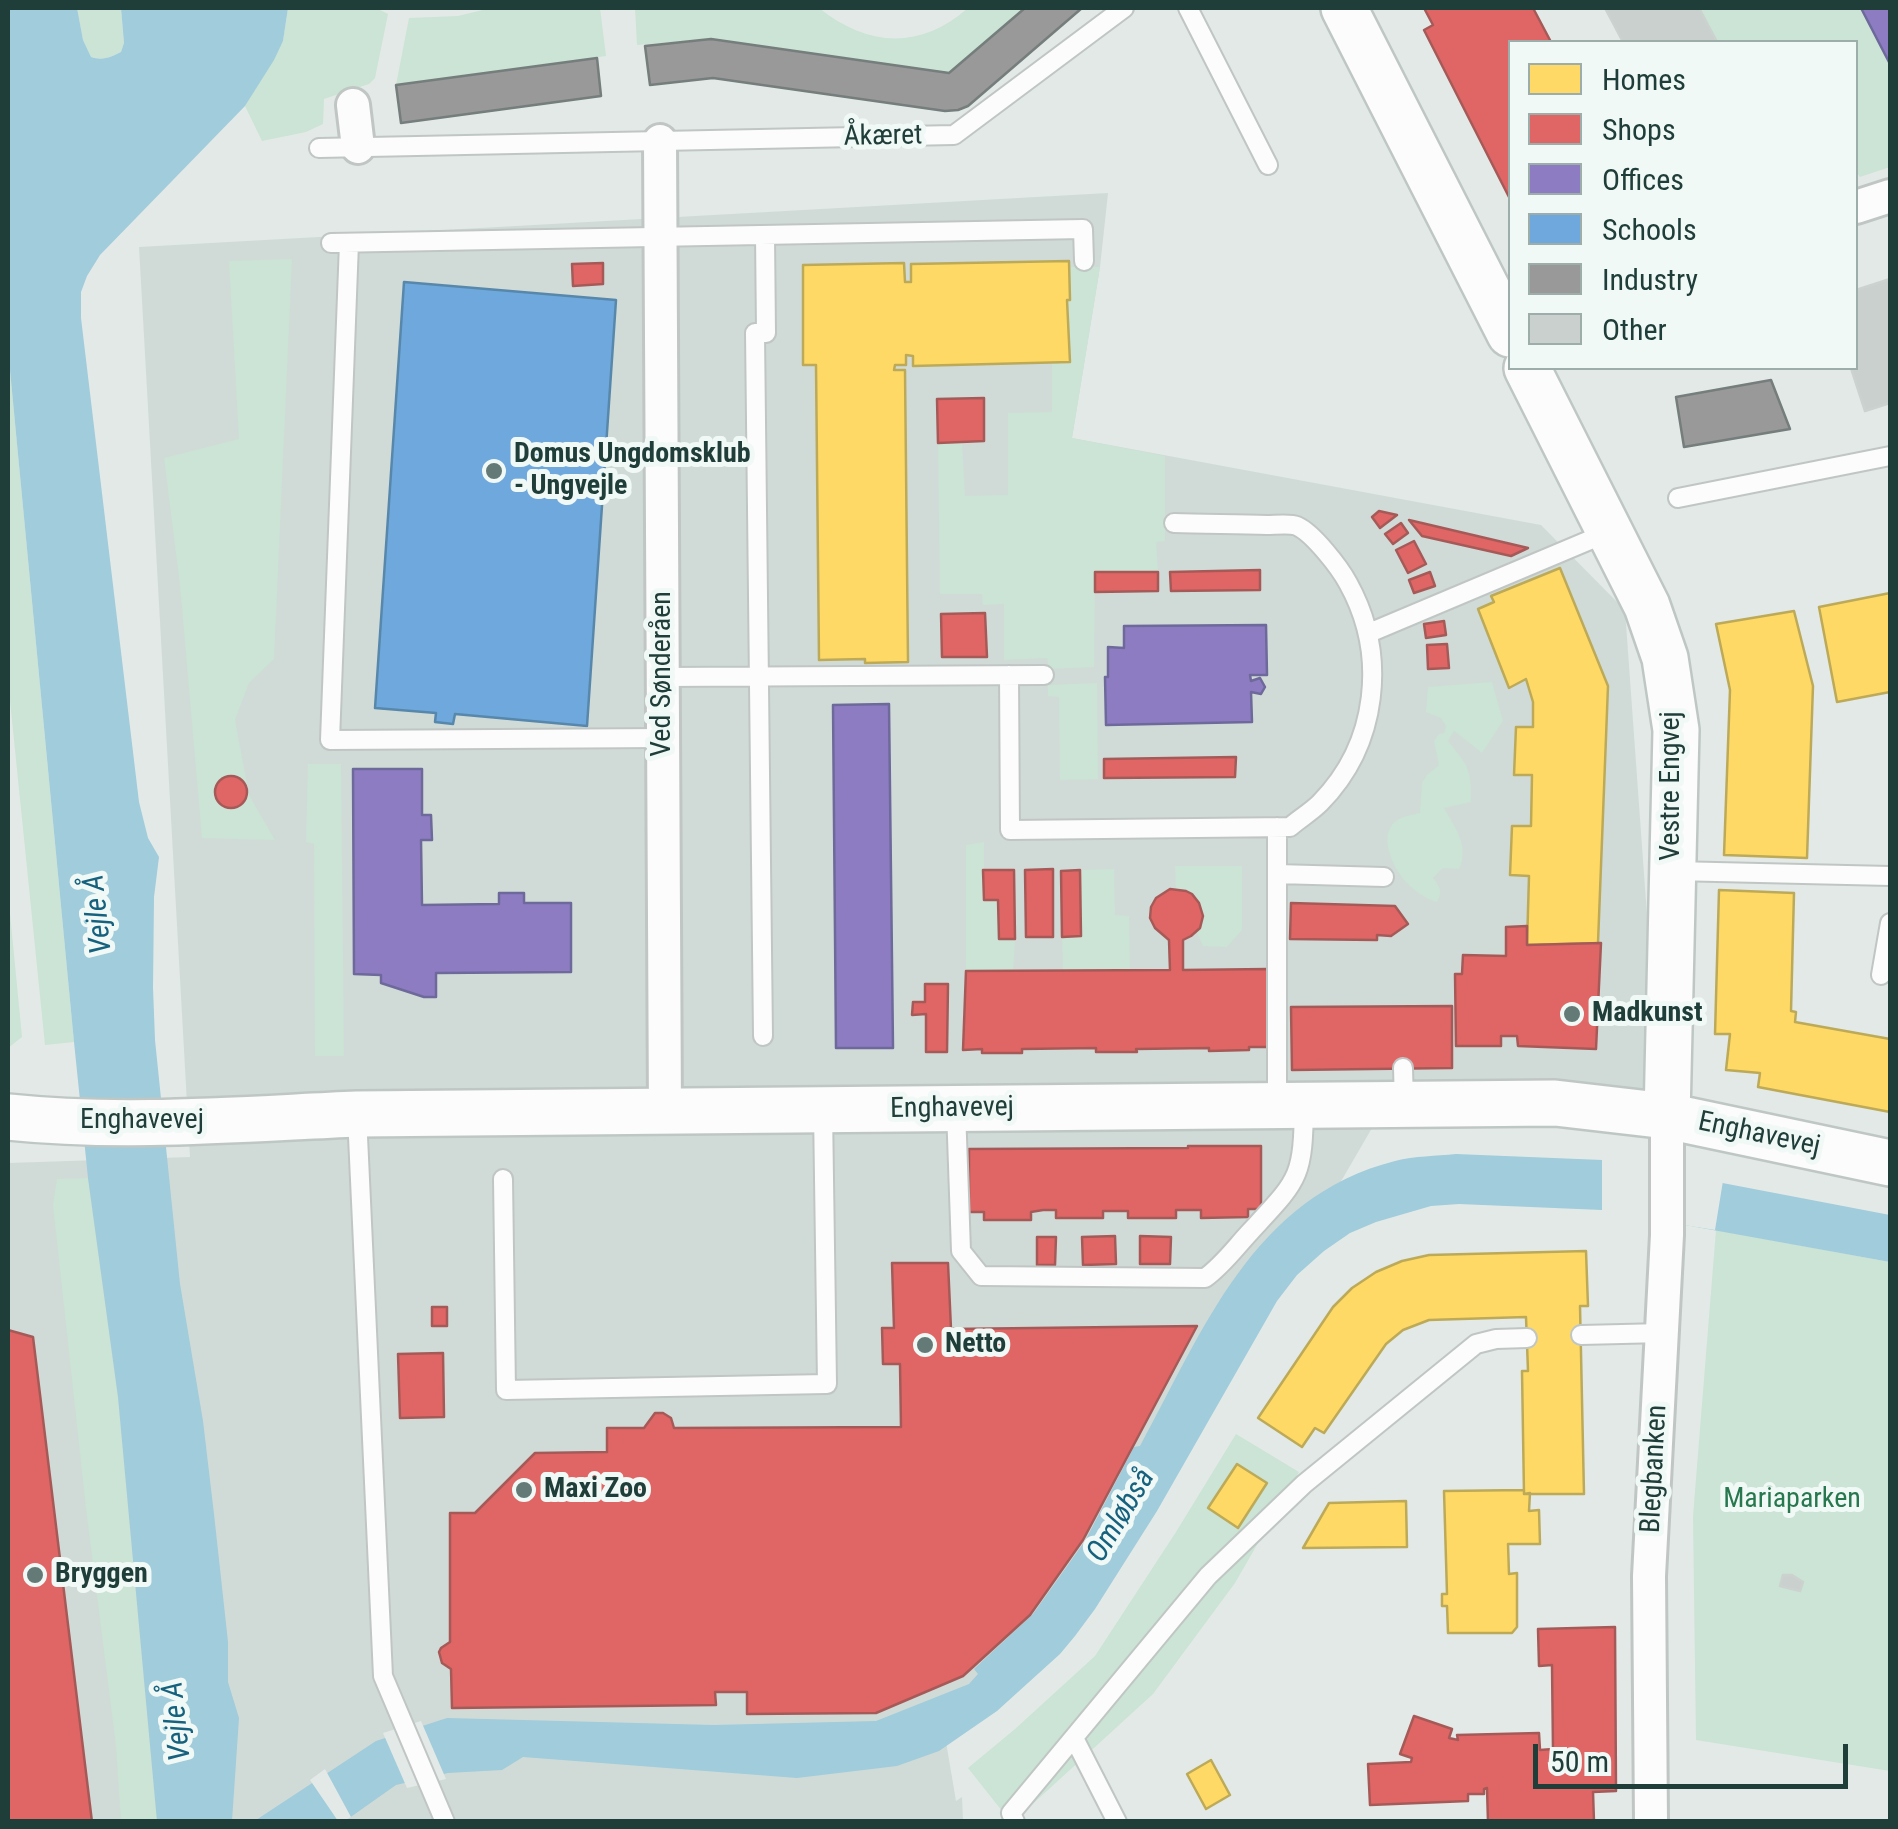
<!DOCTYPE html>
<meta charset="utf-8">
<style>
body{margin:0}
#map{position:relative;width:1898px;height:1829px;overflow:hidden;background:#e3e9e7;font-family:"Roboto Condensed",sans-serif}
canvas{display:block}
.frame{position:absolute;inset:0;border:10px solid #203e39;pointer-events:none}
.legend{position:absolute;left:1508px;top:40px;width:350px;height:330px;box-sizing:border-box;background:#f1f9f6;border:2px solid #9daeaa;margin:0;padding:12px 18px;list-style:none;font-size:30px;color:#203e39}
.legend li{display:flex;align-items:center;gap:20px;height:50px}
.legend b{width:50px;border:2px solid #9daeaa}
.scale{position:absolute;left:1533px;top:1744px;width:315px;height:45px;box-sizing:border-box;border:5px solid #203e39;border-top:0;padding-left:12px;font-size:30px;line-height:35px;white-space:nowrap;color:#203e39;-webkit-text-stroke:8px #f1f9f6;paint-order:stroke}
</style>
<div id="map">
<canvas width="1898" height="1829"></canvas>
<div class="frame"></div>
<ul class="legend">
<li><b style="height:28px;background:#ffd966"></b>Homes</li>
<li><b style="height:28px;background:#e06666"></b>Shops</li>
<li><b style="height:28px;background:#8e7cc3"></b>Offices</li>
<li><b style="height:28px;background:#6fa8dc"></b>Schools</li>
<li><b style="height:28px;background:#999"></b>Industry</li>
<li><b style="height:28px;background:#cad0ce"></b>Other</li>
</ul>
<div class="scale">50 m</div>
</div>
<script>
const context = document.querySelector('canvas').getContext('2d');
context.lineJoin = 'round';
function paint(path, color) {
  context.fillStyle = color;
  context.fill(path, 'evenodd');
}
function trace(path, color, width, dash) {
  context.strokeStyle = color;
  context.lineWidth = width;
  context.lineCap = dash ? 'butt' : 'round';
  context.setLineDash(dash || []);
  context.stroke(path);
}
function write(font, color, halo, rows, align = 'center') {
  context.font = font + ' "Roboto Condensed",sans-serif';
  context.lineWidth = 10;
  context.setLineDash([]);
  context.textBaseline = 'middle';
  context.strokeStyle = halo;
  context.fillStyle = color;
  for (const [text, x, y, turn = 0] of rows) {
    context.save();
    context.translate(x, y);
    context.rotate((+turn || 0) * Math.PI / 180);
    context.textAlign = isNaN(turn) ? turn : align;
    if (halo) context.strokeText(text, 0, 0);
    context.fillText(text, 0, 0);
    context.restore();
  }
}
paint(new Path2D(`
 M1108,193L1100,267L1072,438L1541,525L1625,610L1659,1082L1629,1126L1372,1128L1221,1388L945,1736L956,1801L962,1797L963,1821H8V1163L190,1157L139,247Z`), '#d0dbd7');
paint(new Path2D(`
 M77,8H121L124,44L121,52C111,57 103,61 91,57L83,40Z
 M288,8H376L388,14L375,78L369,84L324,99L323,124L306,132L262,141L245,106L283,41Z
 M491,8H600L606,56L396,85L409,18L458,16Z
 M635,8H819C868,47 920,50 968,8H1025L949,73L711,39L637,45Z
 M1699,8H1861L1890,64V167L1860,177L1856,172V42H1717Z
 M292,259L274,659L249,683L235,720L249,795L275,840L202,838L180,585L164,458L239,439L229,261Z
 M1070,267H1100L1072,438L1165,456V541L1156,542L1158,572L1095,573L1094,667L1049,669L1047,658L1004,660V604L983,605L982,594H940L938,443L962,442L965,496L1008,495V413L1052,412V363L1070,362L1067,300H1070Z
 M8,349L74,1042L45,1045L8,681Z
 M1492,682L1503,721L1482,753L1454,731L1448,741C1469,767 1471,768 1471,802L1444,808C1455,827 1470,847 1459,869L1443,868L1433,878C1440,887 1443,891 1437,902C1427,899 1417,893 1409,885C1395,872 1376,836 1396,821C1403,816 1412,815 1420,813L1422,783L1427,775L1439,765L1434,741L1439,734L1444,733L1446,726L1441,718L1426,712L1428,687Z
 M1097,683L1098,779L1060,780L1059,697L1048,696V685Z
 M308,764H341L344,1056H315L314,844L306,842Z
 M984,842V899L998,900L999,939H1015L1013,971H966V845Z
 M1175,866H1242V930L1227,947L1203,946L1196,931C1198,926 1202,921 1203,916C1204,900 1189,891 1176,890Z
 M1114,869L1115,915L1129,916L1130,970L1063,971L1062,937L1081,935L1080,870Z
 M8,893L22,1037L8,1048Z
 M88,1178L118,1397L157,1821H121L116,1746L86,1508L53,1205L57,1179Z
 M1716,1230L1890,1262V1771L1696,1740L1693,1516Z
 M1236,1434L1299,1472L1235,1583L1153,1694L1014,1821H1010L968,1768L1015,1729L1095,1656L1176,1532Z`), '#cbe4d5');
paint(new Path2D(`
 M8,8H77L83,40L91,57C103,61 111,57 121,52L124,43L121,8H288L283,41L274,60L245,106L100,255L87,276L81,292V318L139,802L148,838L159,857L154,897L153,988L155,1040L180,1284L203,1421L214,1514L228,1642V1682L239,1718L232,1821H157L118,1397L88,1178L74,1042L8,349Z
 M1456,1154L1602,1160L1890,1215V1262L1602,1210L1459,1204L1431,1206L1376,1222L1350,1233L1324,1251L1297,1275L1277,1301L1157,1511L1095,1609L1075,1636L1060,1654L997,1711L939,1751L897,1766L797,1778L523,1757L502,1770L448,1773L396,1785L345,1821L253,1822L376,1741L447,1718L714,1725L876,1721L969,1684L978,1674L974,1669L1033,1614L1085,1541L1134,1447L1140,1446C1204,1329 1253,1197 1395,1161C1415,1156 1436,1156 1456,1154Z`), '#a0ccdb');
paint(new Path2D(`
 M1602,1159L1723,1181L1715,1230L1602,1212Z
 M421,1721L446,1779L407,1788L383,1733Z
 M325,1769L351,1817L345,1821H338L310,1780Z`), '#e3e9e7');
const homes = new Path2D(`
 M1069,261L1070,300H1067L1070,362L913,366V356L906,355V365H895L894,370H905L908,662L865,663V659L819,660L816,365H803V265L904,263L905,282H911V264Z
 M1560,568L1608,686L1598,943L1527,945L1529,876L1510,875L1512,826H1531L1532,775H1514L1516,727H1533V702L1526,679L1509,688L1478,609L1494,602L1491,596Z
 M1890,593V692L1837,702L1819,607Z
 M1794,611L1813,686L1807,858L1724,855L1730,690L1716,624Z
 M1719,890L1794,893L1791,1011L1796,1012L1795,1022L1890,1039V1112L1758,1087L1760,1073L1726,1070L1730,1034H1715Z
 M1586,1251L1588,1306H1580L1584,1494H1524L1522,1371H1528L1526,1317L1429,1320L1403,1330L1386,1344L1324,1433L1315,1428L1302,1447L1258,1418L1333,1307L1352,1288L1376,1272L1402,1261L1429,1255Z
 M1237,1464L1267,1483L1238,1528L1208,1508Z
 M1524,1490V1494L1530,1493L1529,1511L1539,1510L1540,1544H1508L1509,1574L1517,1573V1627L1512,1633H1448L1447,1606H1442V1594H1447L1444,1491Z
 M1406,1501L1407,1547L1303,1548L1329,1503Z
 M1211,1760L1230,1795L1206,1809L1187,1774Z`);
paint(homes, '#ffd966');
trace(homes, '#bcaa58', 2.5);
const shops = new Path2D(`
 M1424,8H1533L1551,42H1510V199L1424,30L1433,25Z
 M603,263V284L573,286L572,264Z
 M984,398V441L938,443L937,399Z
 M1379,511L1397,515L1380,528L1372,517Z
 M1409,520L1528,548L1511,556L1422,536Z
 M1401,523L1408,533L1393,544L1385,534Z
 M1414,541L1426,564L1408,573L1396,550Z
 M1260,570V590L1171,591L1170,572Z
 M1095,572H1158V591L1095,592Z
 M1430,572L1435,586L1414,593L1409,580Z
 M985,613L987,657H942L941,614Z
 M1444,621L1446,635L1426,638L1424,624Z
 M1447,644L1449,668L1428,669L1427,645Z
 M1236,757L1235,777L1104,778V759Z
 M215 792a16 16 0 1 1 32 0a16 16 0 1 1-32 0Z
 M1053,869V937H1026L1025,870Z
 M983,870H1014L1015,939H999L998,900H984Z
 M1080,870L1081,936L1062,937L1061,871Z
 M1170,889L1186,891L1192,894L1199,903L1203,916L1200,928L1191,936L1183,940V970L1268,969V1047H1249V1050L1209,1051V1048L1136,1049L1137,1052H1096V1048L1022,1049V1053H982V1049L963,1050L966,971L1170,970L1169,940L1155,928L1150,918L1151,907L1156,898Z
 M1291,903L1395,906L1408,924L1391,936L1377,935V940L1290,939Z
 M1527,926V945L1601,943L1596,1049L1518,1046L1517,1036H1501V1046H1456L1455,974H1462L1463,955L1506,956V927Z
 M925,984H948L947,1052H926V1014L912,1015L913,1002H925Z
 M1452,1006V1068L1292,1070L1291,1007Z
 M1188,1146H1261V1209H1248V1217L1201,1218V1210H1176V1218H1128V1211H1103V1218H1056V1210H1043L1031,1212V1220H984V1212H969V1149L1188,1148Z
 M1115,1236L1116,1264L1083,1265L1082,1237Z
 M1140,1236L1171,1237L1170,1264H1140Z
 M1037,1237H1056L1055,1265H1037Z
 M892,1263H948L951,1329L1197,1326L1083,1540L1030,1615L963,1676L876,1713L747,1714V1692H715L716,1705L452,1708L451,1669L442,1663L439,1652L441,1648L450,1642V1513H475L535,1453L607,1452V1428H644L655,1413H663L671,1418L674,1428L901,1427L900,1364H883L882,1328H894Z
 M432,1307H447V1326H432Z
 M8,1330L33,1337L92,1822H8Z
 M443,1353L444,1417L400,1418L398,1354Z
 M1615,1627L1616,1791L1593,1792L1594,1822H1488L1487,1788L1484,1789V1794H1468V1801L1370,1805L1368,1764L1411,1762L1412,1758L1400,1754L1414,1716L1452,1729L1449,1738L1458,1740L1457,1735L1539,1733L1540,1750L1553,1749L1552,1665L1539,1666L1538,1629Z`);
paint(shops, '#e06666');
trace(shops, '#a65a58', 2.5);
const offices = new Path2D(`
 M1861,8H1890V64Z
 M1266,625L1267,675H1250L1251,681L1260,678L1265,687L1261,694L1251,692L1252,722L1106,725L1105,677H1108V647L1124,648V626Z
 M889,704L893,1048H836L833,705Z
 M353,769H422V815H431L432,840H421L422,905L499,904V893H524V903H571V972L436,973V997H424L381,983V975L354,974Z`);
paint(offices, '#8e7cc3');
trace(offices, '#6d699a', 2.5);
const schools = new Path2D(`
 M404,282L616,300L587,726L455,714L453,724L435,722L436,713L375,708Z`);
paint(schools, '#6fa8dc');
trace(schools, '#5788ab', 2.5);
const industry = new Path2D(`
 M1025,8H1082L968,106L958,110L945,111L713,78L650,85L645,46L711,39L949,73Z
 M597,58L601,96L401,123L396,85Z
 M1771,380L1790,429L1684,447L1676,397Z`);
paint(industry, '#999');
trace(industry, '#757e7c', 2.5);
const building = new Path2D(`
 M1605,8H1699L1717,42H1623Z
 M1890,279V403L1865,411L1851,368H1856V290Z
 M1783,1575H1792L1803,1582L1800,1591L1780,1586Z`);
paint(building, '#cad0ce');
trace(building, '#cbd2d0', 2.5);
const lane = new Path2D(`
 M1188,8L1268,165
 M319,148L954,135L1124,8
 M331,243L1083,229L1084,261
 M349,243L330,740L664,738
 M1678,498L1890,456
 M1369,633L1609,532
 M1009,675L1010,830L1290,827C1299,819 1311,812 1320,803C1378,744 1388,655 1348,583C1340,568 1313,533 1297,526C1290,523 1275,525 1267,525C1236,524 1205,524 1174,523
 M663,677L1044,675
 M1673,871L1890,876
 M1277,874L1384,877
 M1881,975L1890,923
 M763,1036L755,333H766L765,235
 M1403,1068L1404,1103
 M1277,1105V827
 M956,1109L961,1251L981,1276L1205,1278C1223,1265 1235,1248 1250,1232C1299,1179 1303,1179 1304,1105
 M357,1115L383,1676L445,1822
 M503,1179L506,1390L827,1384L823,1110
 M1581,1335L1663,1333
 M1074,1738L1117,1822
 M1015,1822L1011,1813L1208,1576L1304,1484L1476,1344L1496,1339L1527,1338`);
const street = new Path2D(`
 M353,105L358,147
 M660,141L665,1111
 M1856,207L1890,196
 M1651,1822L1649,1576L1667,1235V1116`);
const secondary = new Path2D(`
 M1344,8L1510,334
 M1527,368L1647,606L1665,658L1676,730L1667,1116
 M8,1117C124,1129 241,1119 357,1114L1555,1103L1667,1116L1890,1163`);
trace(lane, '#c0c6c4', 22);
trace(street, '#c0c6c4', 38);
trace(secondary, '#bfc7c5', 50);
trace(lane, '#fbfcfb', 18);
trace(street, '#fbfcfb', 32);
trace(secondary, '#fbfcfb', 45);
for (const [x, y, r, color] of [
 [494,471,10,"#647a76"],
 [1572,1014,10,"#647a76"],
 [925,1345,10,"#647a76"],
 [524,1490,10,"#647a76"],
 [35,1575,10,"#647a76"]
]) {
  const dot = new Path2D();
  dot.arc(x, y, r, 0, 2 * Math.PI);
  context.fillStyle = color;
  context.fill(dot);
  trace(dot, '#f1f9f6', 4);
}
write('28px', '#203e39', '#f1f9f6', [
 ["Åkæret",883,137,-1],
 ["Ved Sønderåen",663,674,-90],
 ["Vestre Engvej",1672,786,-90],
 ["Enghavevej",952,1109,-1],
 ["Enghavevej",142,1121],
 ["Enghavevej",1759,1135,12],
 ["Blegbanken",1655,1469,-87]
]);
write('bold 28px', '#203e39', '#f1f9f6', [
 ["Domus Ungdomsklub",514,455],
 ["- Ungvejle",514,487],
 ["Madkunst",1592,1014],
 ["Netto",945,1345],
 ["Maxi Zoo",544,1490],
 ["Bryggen",55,1575]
], 'left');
write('28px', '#27784f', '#f1f9f6', [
 ["Mariaparken",1792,1500]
]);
write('italic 30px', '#16617e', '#f1f9f6', [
 ["Vejle Å",99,914,-96],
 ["Omløbså",1122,1516,-59],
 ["Vejle Å",178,1721,-96]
]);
</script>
